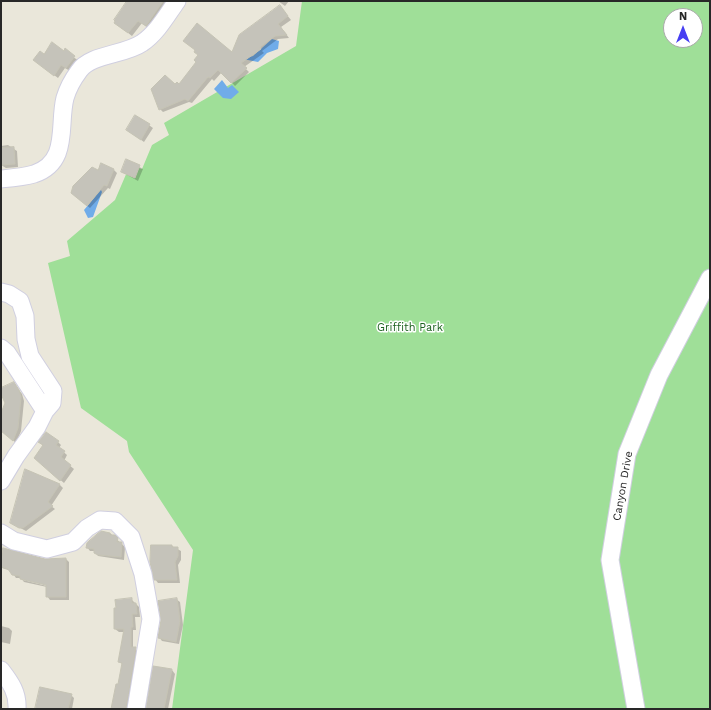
<!DOCTYPE html>
<style>
body{margin:0}
#map{position:relative;width:711px;height:710px;overflow:hidden;background:#eae7da;font-family:"Work Sans",sans-serif}
canvas{display:block}
.frame{position:absolute;inset:0;border:2px solid #282828;pointer-events:none}
.north{position:absolute;left:663px;top:8px;width:40px;height:40px;box-sizing:border-box;background:#fff;border:1px solid #a9a9a9;border-radius:50%;rotate:0deg;font-size:11px;font-weight:700;line-height:16px;text-align:center;color:#282828}
.north::after{content:'';display:block;margin:auto;width:14px;height:18px;background:#473ff2;clip-path:polygon(50% 0,100% 100%,50% 72%,0 100%)}
</style>
<div id="map">
<canvas width="711" height="710"></canvas>
<div class="frame"></div>
<div class="north">N</div>
</div>
<script>
const context = document.querySelector('canvas').getContext('2d');
context.lineJoin = 'round';
function paint(path, color) {
  context.fillStyle = color;
  context.fill(path, 'evenodd');
}
function trace(path, color, width, dash) {
  context.strokeStyle = color;
  context.lineWidth = width;
  context.lineCap = dash ? 'butt' : 'round';
  context.setLineDash(dash || []);
  context.stroke(path);
}
function write(font, color, halo, rows, align = 'center') {
  context.font = font + ' "Work Sans",sans-serif';
  context.lineWidth = 3;
  context.setLineDash([]);
  context.textBaseline = 'middle';
  context.strokeStyle = halo;
  context.fillStyle = color;
  for (const [text, x, y, turn = 0] of rows) {
    context.save();
    context.translate(x, y);
    context.rotate((+turn || 0) * Math.PI / 180);
    context.textAlign = isNaN(turn) ? turn : align;
    if (halo) context.strokeText(text, 0, 0);
    context.fillText(text, 0, 0);
    context.restore();
  }
}
paint(new Path2D(`
 M302,1H710V709H172L193,550L129,452L127,441L81,408L48,263L70,256L67,241L115,200L130,165L142,169L152,145L169,135L164,123L296,46ZM671,16H695V40H671Z`), '#9fdf98');
paint(new Path2D(`
 M272,39L279,41L278,49L267,53L258,62L243,59L253,56Z
 M222,80L228,88L232,85L239,92L231,99L223,98L214,89Z
 M101,190L102,192L93,217L88,218L84,210Z`), '#70ace9');
paint(new Path2D(`
 M128,1H170L149,29L142,23L132,36L115,23Z
 M278,1H289L285,6Z
 M283,10L291,20L281,27L289,38L278,39L262,51L264,53L244,67L249,72L235,86L222,72L214,81L212,79L192,103L189,102L163,112L160,109L175,86H179L232,54Z
 M64,52L78,60L70,71L65,68L58,78L34,60L44,55Z
 M136,116L153,128L144,142L127,130Z
 M8,145L17,151L18,167L6,168L1,165V146Z
 M127,160L143,169L138,181L122,172Z
 M114,170L117,173L110,189L108,188L90,208L75,196L99,171Z
 M15,385L22,394L24,401L21,431L16,443L1,430V413L5,409L6,402L1,389Z
 M40,442H58L61,445L59,448L67,455L64,461L74,469L64,483L38,461L43,446Z
 M26,470L60,485L63,488L51,506L55,509L26,531L11,523Z
 M110,533L125,547L124,560L98,556L95,551H90L87,547Z
 M172,546L181,551V560L178,565L180,583H158L155,579Z
 M3,550L45,560L66,559L69,562V600H50L47,596V587L24,582L21,578H16L11,571L2,568L1,557ZM23,578L51,585V587L23,580Z
 M131,599L139,607L140,617H135L136,630H133V648L139,652L129,709H112L119,685L123,665L119,661L124,632H119L115,629L114,616H116V601Z
 M176,599L180,602L183,625L179,644L162,641L159,637Z
 M1,626L9,628L12,631L10,644L1,642Z
 M172,670L175,674L168,709H147Z
 M71,695L74,698L72,709H37Z`), '#0003');
const building = new Path2D(`
 M127,1H163L146,26L138,21L128,33L114,23L115,21L114,20Z
 M280,5L288,16L278,24L287,35L275,36L260,47L261,49L241,63L247,68L231,83L218,70L210,78L208,77L188,101L185,99L159,110L151,89L165,75L175,84L177,82L179,84L196,62L194,60L198,55L194,52L195,50L183,41L197,23L232,52L239,35Z
 M52,42L64,51L65,48L75,56L66,68L61,65L54,76L33,60L40,51L44,54Z
 M135,115L150,124L141,140L126,130Z
 M14,147L15,164L1,165V148Z
 M126,159L140,165L135,178L121,172Z
 M101,163L114,169L107,186L104,185L87,206L71,193L73,186L92,167L98,170Z
 M14,382L19,390L21,397L18,428L13,441L1,431V413L5,403L1,394V388Z
 M46,432L59,441L56,445L65,451L61,457L71,465L60,481L34,458L43,445L38,442Z
 M25,469L60,484L48,502L53,506L23,528H19L10,523Z
 M101,531L110,533V535H115L118,538L117,542H122L121,557L98,555L94,553V549L86,548L87,543Z
 M151,545H172V547H178V556L175,562L177,580H154L150,562Z
 M3,548L45,559L66,558V597H46V585L20,579V576L12,575L8,569L1,567Z
 M132,598V603H136L137,614H132L133,627H131V647H136L126,709H111L116,684H118L122,663L118,662L124,629H114V608H116L115,600Z
 M177,598L180,621L176,642L158,638L161,620L158,601Z
 M153,666L172,669L164,709H146Z
 M40,687L72,694L68,709H35Z`);
paint(building, '#c5c3ba');
trace(building, '#c5c3b4', 1);
const minor = new Path2D(`
 M1,179C12,178 24,177 34,174C70,162 58,125 65,98C68,88 73,79 79,71C90,54 125,55 142,43C157,33 167,15 177,1
 M1,292L9,294L20,301L25,316L26,339L30,356L53,391L52,403L45,411L37,427L16,456L1,481
 M1,348L7,353L45,411
 M1,533L14,541L47,549L73,542L87,528L100,520L115,521L131,537L143,574L151,619L136,709
 M1,670C11,683 18,693 17,709
 M636,709L610,560L627,454L659,375L710,278`);
trace(minor, '#d0cfe0', 19);
trace(minor, '#fff', 17);
write('11px', '#1c611e', '#fff', [
 ["Griffith Park",410,328]
]);
write('11px', '#282828', '#fff', [
 ["Canyon Drive",623,486,-80]
]);
</script>
